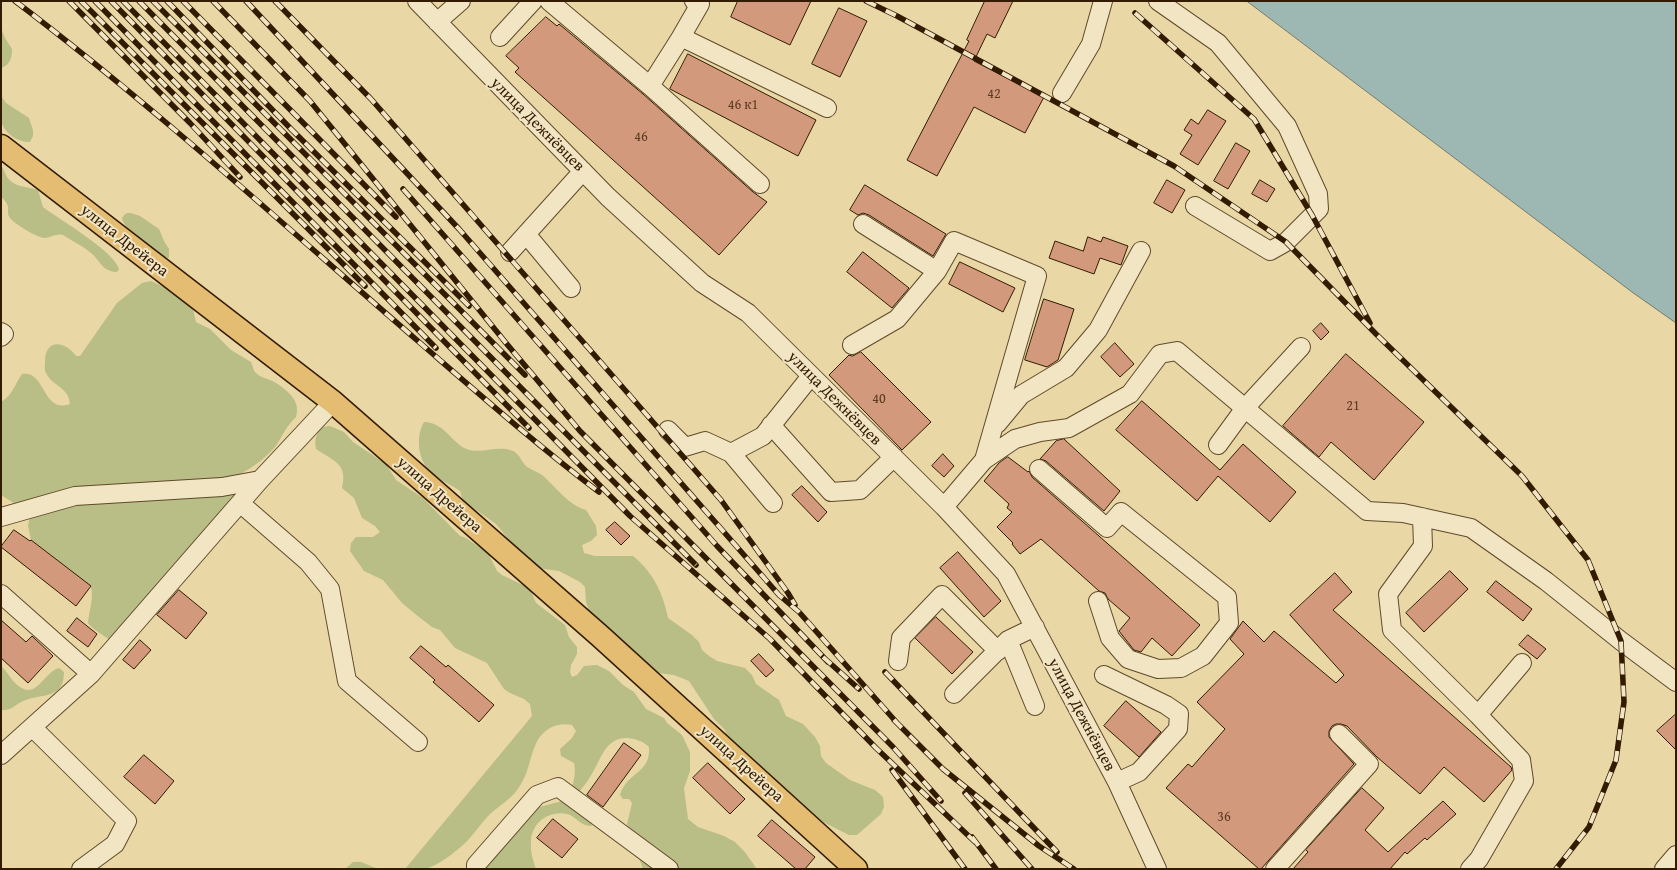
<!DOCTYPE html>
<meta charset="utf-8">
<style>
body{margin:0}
#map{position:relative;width:1677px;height:870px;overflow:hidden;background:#e9d7a5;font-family:"Gentium Book Plus",serif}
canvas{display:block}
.frame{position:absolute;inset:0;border:2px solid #321b01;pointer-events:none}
</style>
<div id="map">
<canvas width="1677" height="870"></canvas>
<div class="frame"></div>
</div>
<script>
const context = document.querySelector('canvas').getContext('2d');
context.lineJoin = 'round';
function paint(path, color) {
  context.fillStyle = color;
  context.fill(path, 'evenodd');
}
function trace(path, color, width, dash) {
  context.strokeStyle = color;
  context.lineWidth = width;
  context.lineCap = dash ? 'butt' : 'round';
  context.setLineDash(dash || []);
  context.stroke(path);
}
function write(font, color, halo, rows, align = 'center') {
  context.font = font + ' "Gentium Book Plus",serif';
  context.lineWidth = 4;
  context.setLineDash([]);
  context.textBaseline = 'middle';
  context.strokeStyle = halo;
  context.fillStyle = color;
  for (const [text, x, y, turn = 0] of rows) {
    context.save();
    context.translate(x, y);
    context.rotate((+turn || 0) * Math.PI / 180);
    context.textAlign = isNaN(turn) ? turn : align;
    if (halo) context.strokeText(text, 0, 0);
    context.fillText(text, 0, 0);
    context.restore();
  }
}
paint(new Path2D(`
 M1,28L5,38L12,49C12,58 10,65 1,68Z
 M1,96L6,103L29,118L33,130V136L30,142C17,142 5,134 1,121C0,114 1,104 1,96Z
 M1,166C4,169 5,173 7,177C15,188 26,186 38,190L43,207C60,220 114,251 119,269L117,272C101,271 101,261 91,253C83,246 72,241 63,235C56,233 51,238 44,238C38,238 13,223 10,218C5,210 13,207 1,197Z
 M127,213H131L140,216L159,229L164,241L169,249V258C155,257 127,233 122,219L123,216Z
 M151,281L164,287L190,305L193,309L196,322L210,329L231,350L251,362C253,366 253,370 255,372C261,379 269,378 276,383C288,391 301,401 296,417C287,425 282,437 275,447C264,460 248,471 232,478L17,505L1,495V402C12,396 15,384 22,374C46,370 42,414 70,404C69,387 52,386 46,373C44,370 45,366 45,362C45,338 65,341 76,356H80L117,303L142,283Z
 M424,422C444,423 449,439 464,448C480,456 497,444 513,451C519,454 521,460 525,465C530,470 537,471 542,475C556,487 568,505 586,510L596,526L597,535L591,541L582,545L584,553L595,556H633C653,572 663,593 668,618L692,635L699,642L702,650L709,656L717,661L745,668L752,675L756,684L779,700L786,716L803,724L815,737L820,746L821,756L826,763L850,780L875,790L883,797L884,807L881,814L857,835H849L821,821L789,793L767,771L727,737L725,730L714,719L689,681L674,675L650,672L591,616L586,602L585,587L580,582L559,571L537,568L515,547L496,524L466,503L462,498L460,491C452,485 443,482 435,476C419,465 414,439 424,422Z
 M330,426L344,432L353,442L386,464L396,480L423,498L460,536L466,538L488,553L497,571L502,575L527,587L531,591L536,603L565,625L569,637L577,647V654L571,665L570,672L572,677L577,675L584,666L597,665L609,671L623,685L634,692L646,709L664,718L667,723L682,735L690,752V771L684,788L688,819L698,827L724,836L735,842L744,851L757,869H643L627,824L632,803L629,799H623L620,795C627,771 651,774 649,747C643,741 636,739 628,738C604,737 601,761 590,777C587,783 582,787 579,793L594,822L591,826C580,826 576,816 567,814C549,810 531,823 531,842C530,851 533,860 536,869H484L492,855L532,809L566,800C572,790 577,775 574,763L561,756L560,749L572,738L576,731L572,725C559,722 547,727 539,738C530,752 530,770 521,784C514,797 502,804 491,813C483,821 476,831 469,839C460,849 438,866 425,869C419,870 411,869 405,869L532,716L530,704L524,699L510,693L504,689L487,663L455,648L440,630L432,627L419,617L402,603L383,580L364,571L350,551L351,543L356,537H373L380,532L375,526L362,518L354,498L342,488C348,464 334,461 316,449C314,440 316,434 322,427Z
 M240,488L111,641C104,635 93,630 88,623C89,611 94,598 91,587L31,540L28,526L30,516L76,501Z
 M1,666C8,672 12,682 20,687C37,699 45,671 59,668L64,672C64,700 42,693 23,701C14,705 12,711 1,710Z
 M353,862H361L378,869H345Z`), '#b8be85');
const water = new Path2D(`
 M1247,1H1676V323L1632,292Z`);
paint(water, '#9db7b3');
trace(water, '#72796c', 1);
const building = new Path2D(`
 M738,1H811L790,45L731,17Z
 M985,1H1013L995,38L987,34L974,61L1044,97L1025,133L974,107L937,176L907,160L969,41L967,40Z
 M839,8L867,21L840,77L812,64Z
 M546,17L557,26L559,24L643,94L753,192L767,202L719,255L515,72L519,68L506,56Z
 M688,54L816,120L798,156L670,89Z
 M1208,110L1226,121L1198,165L1180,154L1192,135L1184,130L1191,119L1198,124Z
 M1236,143L1250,151L1228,189L1214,181Z
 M1167,180L1185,190L1172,213L1154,203Z
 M1260,180L1275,189L1267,202L1252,194Z
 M865,185L946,234L933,256L869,215L863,213L858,215L850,210Z
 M1088,237L1101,242L1103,237L1128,246L1121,265L1100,258L1094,274L1049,258L1055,241L1083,251Z
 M863,252L909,288L892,308L847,272Z
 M960,262L1015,288L1003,312L949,284Z
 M1044,299L1074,309L1058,360L1047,367L1025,360Z
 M1321,323L1329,332L1321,340L1313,331Z
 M1115,343L1134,364L1120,377L1101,357Z
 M861,352L931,422L902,450L829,375L849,355L852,356Z
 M1346,354L1424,422L1374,480L1331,442L1319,457L1283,426Z
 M1142,401L1220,470L1243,444L1296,492L1270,522L1218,476L1197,501L1116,430Z
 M1064,439L1120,491L1104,511L1046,461L1040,459L1056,441Z
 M943,454L954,466L944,477L932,466Z
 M1008,457L1028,472L1029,471L1032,477L1200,625L1172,656L1152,638L1141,652L1134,650L1119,631L1130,618L1108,599L1105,593L1099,591L1041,539L1020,554L1012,544L1013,543L997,527L1012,512L1007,508L1009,504L984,481L999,463Z
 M802,486L827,512L818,522L792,495Z
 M615,522L630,536L621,545L606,530Z
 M14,530L30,541L31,540L91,586L76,606L1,547Z
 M958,552L1001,601L984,617L940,568Z
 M1450,571L1468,589L1424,632L1406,613Z
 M1335,573L1352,592L1333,610L1511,767L1512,770L1484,802L1444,767L1420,794L1377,757L1347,726L1341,724H1336L1332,726L1329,731V737L1354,764L1261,869H1259L1166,788L1188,764L1192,767L1225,729L1197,702L1244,654L1230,639L1243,621L1264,642L1274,631L1336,683L1344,675L1290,615Z
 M1496,581L1532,609L1523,621L1487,592Z
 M179,590L207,613L186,639L157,615Z
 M936,617L973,652L952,674L915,638Z
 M77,618L97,634L88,647L67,631Z
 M1,620L26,642L32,636L53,656L28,683L1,658Z
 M1528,635L1546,649L1537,659L1519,645Z
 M140,640L151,650L134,669L123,660Z
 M421,646L446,667L448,665L494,705L479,722L433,682L435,680L410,658Z
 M759,654L774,670L766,677L751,661Z
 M1126,701L1161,732L1139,757L1104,726Z
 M1676,714V750L1657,731Z
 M624,743L641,755L603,807L587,795Z
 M144,755L174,781L155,804L124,777Z
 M708,763L745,799L730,814L693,778Z
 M1362,788L1384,808L1365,830L1388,852L1443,801L1456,814L1427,840L1425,838L1407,854L1405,852L1390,869H1293L1308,852L1306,850Z
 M553,819L578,839L562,858L537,838Z
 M772,820L815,857L805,869H796L758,836Z`);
paint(building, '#d2997d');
trace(building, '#321b01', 1);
const minor = new Path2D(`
 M417,1L608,197L702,283L748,313L944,507L1006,574L1117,782L1157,869
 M549,1L650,86L681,37
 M694,1L700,4L681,37L827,108
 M1158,1L1218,43L1287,126L1318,194L1319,209L1286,242L1270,251L1195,206
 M437,22L461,1
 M500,37L533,1
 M650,86L760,184
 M1062,93L1091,44L1103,1
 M863,224L937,271L954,241L1037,276L984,460L944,507
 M526,234L571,288
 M510,252L583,171
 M1,332L4,334L1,337
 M852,345L897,319L937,271
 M997,424L1021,395L1066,368L1098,330L1141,251
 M771,425L831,492L860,490L894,457
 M668,430L685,447L705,441L731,453L773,503
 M1218,445L1245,408L1301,347
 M731,453L763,436L811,376
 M984,460L1015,439L1040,432L1069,428L1130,394L1160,354L1177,351L1367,511L1403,513L1471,528L1546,581L1621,641L1676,682
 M1039,469L1107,528L1121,512L1227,597L1229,623L1203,656L1181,668L1158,669L1128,659L1110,638L1098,601
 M240,503L308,562L330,589L347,681L418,742
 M1,517L75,496L222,487L260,480
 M1422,517L1423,546L1388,594L1392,630L1478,715L1522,663
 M1,594L91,674
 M1008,640L1035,706
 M898,661L901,638L942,595L998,651
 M1104,675L1166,705L1179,714L1178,729L1139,772L1117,782
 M954,694L1008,640L1035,627
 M32,727L127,821L115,844L81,869
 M1,755L91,674L260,480L333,402
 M476,869V865L537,795L558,787L669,869
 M1275,869L1369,764L1339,734
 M1470,869L1479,859L1524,781L1521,760L1478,715
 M1664,869L1676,855`);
const major = new Path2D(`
 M1,146L333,402L600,636L856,869`);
trace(minor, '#604a2a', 20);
trace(major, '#321b01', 25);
trace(minor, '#f1e5c4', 18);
trace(major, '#e4bc72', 22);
const rail = new Path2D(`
 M15,1C156,108 286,227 419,342C478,393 537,445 599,492
 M69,1L190,123L240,177
 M81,1L365,286
 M95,1L436,348
 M111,1L529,428
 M123,1L630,516L770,639L876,748L975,842
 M139,1L696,565
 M153,1L525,375
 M167,1L292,130L469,306
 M183,1L396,217
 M213,1L310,101L506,343L580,431L893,747L941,801
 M246,1L459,229L779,595L799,612L898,724
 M275,1L371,99L721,500L788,593L795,605
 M866,1L897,16L1174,166L1286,242L1376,334L1522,476L1588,560L1621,641L1624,702L1616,760L1589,827L1556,869
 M1135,13L1254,119L1312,215L1370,323
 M403,189L717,546L828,662
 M823,657L859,689
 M885,672L1057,852
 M894,720L943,769L1039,846L1074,869
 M892,770L965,869
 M965,793L1032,869
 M972,837L996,869`);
trace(rail, '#321b01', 5.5);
trace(rail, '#f1e5c4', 4, [11]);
write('14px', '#5a3a20', null, [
 ["42",994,94],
 ["46 к1",743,105],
 ["46",641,137],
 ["40",879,399],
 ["21",1353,406],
 ["36",1224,817]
]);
write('16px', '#321b01', '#f1e5c4', [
 ["улица Дежнёвцев",537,125,45],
 ["улица Дрейера",124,241,38],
 ["улица Дежнёвцев",834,399,45],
 ["улица Дрейера",439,495,41],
 ["улица Дежнёвцев",1081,715,62],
 ["улица Дрейера",741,764,42]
]);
</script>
